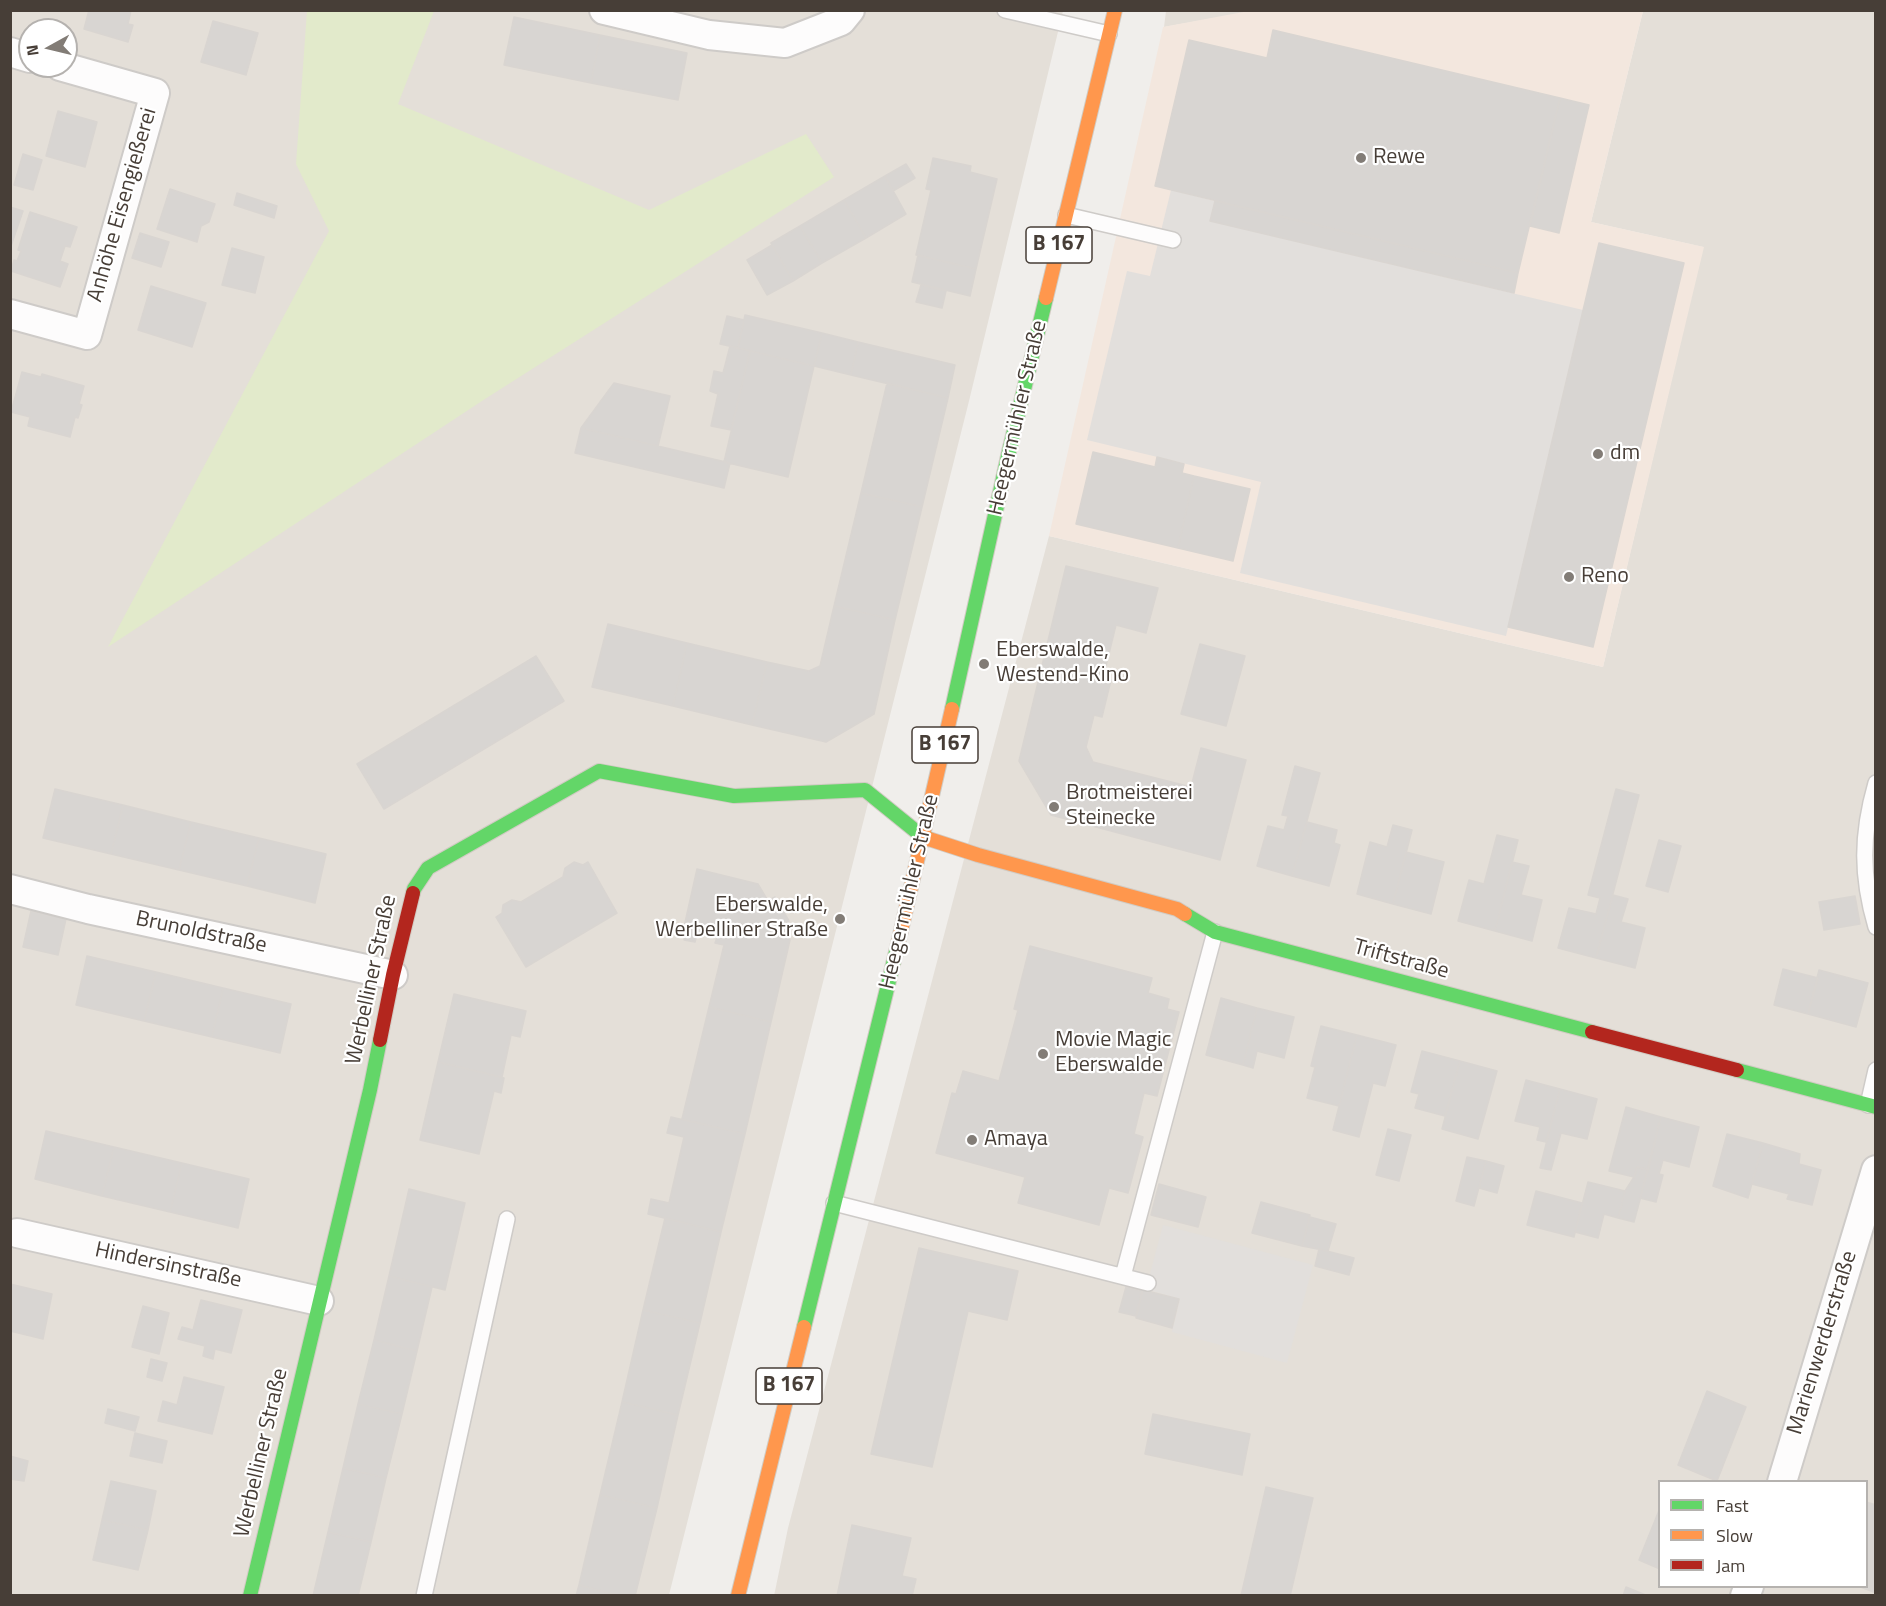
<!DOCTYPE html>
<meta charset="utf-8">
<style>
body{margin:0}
#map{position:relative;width:1886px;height:1606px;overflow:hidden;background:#f0eeeb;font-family:"Titillium Web",sans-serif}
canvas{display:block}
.frame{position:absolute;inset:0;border:12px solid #473e37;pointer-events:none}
.legend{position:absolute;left:1658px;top:1480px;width:210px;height:108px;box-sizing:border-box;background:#fff;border:2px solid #b5b2af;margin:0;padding:8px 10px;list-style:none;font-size:18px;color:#473e37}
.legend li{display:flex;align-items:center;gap:12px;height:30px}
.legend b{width:30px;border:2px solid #b5b2af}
.north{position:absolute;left:18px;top:18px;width:60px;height:60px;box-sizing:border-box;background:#fff;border:2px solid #b5b2af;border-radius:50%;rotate:262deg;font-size:16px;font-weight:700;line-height:24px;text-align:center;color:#473e37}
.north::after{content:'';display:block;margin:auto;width:21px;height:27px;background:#827c76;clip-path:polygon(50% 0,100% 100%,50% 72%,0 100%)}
</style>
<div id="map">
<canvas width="1886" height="1606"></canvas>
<div class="frame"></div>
<ul class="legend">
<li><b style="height:8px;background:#63d668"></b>Fast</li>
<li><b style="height:8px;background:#ff974d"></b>Slow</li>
<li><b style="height:8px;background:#b3261e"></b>Jam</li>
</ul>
<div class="north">N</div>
</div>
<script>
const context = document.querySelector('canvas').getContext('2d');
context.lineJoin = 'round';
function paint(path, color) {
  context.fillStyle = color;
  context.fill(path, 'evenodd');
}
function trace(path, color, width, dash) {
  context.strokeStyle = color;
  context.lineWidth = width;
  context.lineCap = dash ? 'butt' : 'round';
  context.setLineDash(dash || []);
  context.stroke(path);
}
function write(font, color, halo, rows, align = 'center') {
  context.font = font + ' "Titillium Web",sans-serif';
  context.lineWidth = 4.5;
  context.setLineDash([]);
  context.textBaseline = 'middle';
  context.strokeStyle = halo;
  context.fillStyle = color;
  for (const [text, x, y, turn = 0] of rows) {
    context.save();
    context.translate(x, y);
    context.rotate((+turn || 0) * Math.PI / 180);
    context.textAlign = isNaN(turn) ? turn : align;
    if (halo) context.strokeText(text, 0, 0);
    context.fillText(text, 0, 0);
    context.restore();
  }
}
paint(new Path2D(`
 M11,11H1063L969,401L669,1595L11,1596ZM30,30H66V66H30Z
 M1166,11H1254L1164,27Z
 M1643,11H1875V1595L774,1596L788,1528L1049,536L1603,667L1703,247L1591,222ZM1660,1482H1866V1586H1660Z`), '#e4dfd8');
paint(new Path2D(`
 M1254,10L1643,11L1591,222L1704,247L1603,667L1049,536L1163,27Z`), '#f3e7de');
paint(new Path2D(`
 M307,11H434L398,104L649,210L806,134L834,177L485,399L108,647L329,231L296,164Z`), '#e2eacb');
paint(new Path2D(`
 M1171,190L1215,201L1210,221L1583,310L1506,636L1240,573L1261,482L1087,440L1127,271L1150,276Z
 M1163,1225L1313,1265L1287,1363L1172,1332L1180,1299L1146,1289Z`), '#e2dfdc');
const building = new Path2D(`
 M89,10H131L128,24L133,25L128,42L84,29Z
 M514,17L600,35L591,83L504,65Z
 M213,21L258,33L246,75L201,62Z
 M1273,30L1560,98L1518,273L1155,186L1189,40L1267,58Z
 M600,35L687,53L678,100L591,83Z
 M1560,98L1589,105L1559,233L1530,226Z
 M58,111L97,122L85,167L46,156Z
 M23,154L42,160L33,190L14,185Z
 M933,158L971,166L970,172L997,179L976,269L916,255L931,190L926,189Z
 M906,164L915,178L893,191L885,176Z
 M885,176L906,214L866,238L844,200Z
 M170,189L215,204L209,222L201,226L197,242L157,229Z
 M237,193L277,206L274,218L234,205Z
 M844,200L866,238L822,263L800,226Z
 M1215,201L1518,273L1514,293L1210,221Z
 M10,207L23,211L10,249Z
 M30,212L77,227L70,247L65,246L60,261L68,264L60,287L11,271L14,260L17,261L21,251L18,250Z
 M800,226L822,263L793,281L771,243Z
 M140,233L169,242L161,267L132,258Z
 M1599,243L1684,263L1593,647L1508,627Z
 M772,245L793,281L767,295L747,260Z
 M232,248L264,257L255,293L222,285Z
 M918,255L976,269L970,296L912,282Z
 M921,285L946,291L942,308L916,302Z
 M151,286L206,303L192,347L138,330Z
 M745,315L822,333L814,366L738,348Z
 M727,316L744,320L738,348L720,344Z
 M822,333L858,342L851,375L814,366Z
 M858,342L955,365L948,398L851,375Z
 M730,346L750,351L731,430L711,426L718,394L710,391L714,371L723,373Z
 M750,351L814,366L788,477L724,462Z
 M22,372L41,377L42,374L84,386L79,404L82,405L78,418L75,417L70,437L28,426L30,417L11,412Z
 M614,383L670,396L658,446L581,428Z
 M887,383L948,398L922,507L861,493Z
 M581,428L730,463L724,488L575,453Z
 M1093,452L1155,467L1157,457L1184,464L1182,473L1194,476L1178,548L1076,524Z
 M1194,476L1250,489L1233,561L1178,548Z
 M861,493L922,507L895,620L834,606Z
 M1066,566L1158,588L1146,633L1116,625L1103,678L1111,680L1102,717L1094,715L1086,747L1093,762L1191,787L1201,748L1246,760L1220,860L1051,815L1019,761Z
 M834,606L895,620L874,714L826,742L752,725L767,662L809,671L820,666Z
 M608,624L687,643L673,706L592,687Z
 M687,643L767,662L752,725L673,706Z
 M1200,644L1245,656L1226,726L1181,714Z
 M536,656L564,701L384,809L357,764Z
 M1295,766L1320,773L1292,876L1257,866L1268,826L1284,830L1288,816L1282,815Z
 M55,789L123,805L111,854L43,838Z
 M1616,789L1639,795L1596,958L1558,948L1569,908L1596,914L1600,898L1588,895Z
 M123,805L191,822L179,870L111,854Z
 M191,822L259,838L247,886L179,870Z
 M1307,822L1337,830L1334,843L1340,845L1329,886L1292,876Z
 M1393,825L1412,830L1393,904L1357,894L1370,842L1387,847Z
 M1497,835L1518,840L1495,931L1458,921L1469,880L1484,884Z
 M259,838L326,854L315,903L247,886Z
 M1659,840L1681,846L1668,892L1646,886Z
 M1406,852L1444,862L1431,914L1393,904Z
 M574,862L583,865L588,862L617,913L526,967L496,917L502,913L503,905L512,900L521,902L563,877L565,868Z
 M1512,862L1529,866L1521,895L1542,900L1532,941L1495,931Z
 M697,869L758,884L768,901L775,897L789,921L782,925L790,940L771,1022L709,1007L724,945L715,943L718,935L698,931L695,942L684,940L687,928L684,927Z
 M1613,895L1628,899L1621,922L1645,928L1635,968L1596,958Z
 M1855,896L1860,924L1824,930L1819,902Z
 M31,911L66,919L58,955L23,947Z
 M1030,946L1152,978L1148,993L1169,999L1167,1009L1179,1012L1157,1096L1144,1093L1134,1134L1143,1137L1128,1193L1109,1188L1099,1225L1018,1203L1025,1177L936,1153L952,1093L956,1094L963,1071L999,1081L1018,1010L1014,1009Z
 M87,956L156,972L144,1021L76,1005Z
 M1783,969L1818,978L1808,1014L1774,1005Z
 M1819,970L1868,983L1856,1027L1808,1014Z
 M156,972L223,988L212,1037L144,1021Z
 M223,988L291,1004L280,1053L212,1037Z
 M454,994L526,1011L520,1037L511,1035L502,1077L438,1062Z
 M1221,998L1257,1008L1243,1065L1206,1055Z
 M709,1007L771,1022L745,1134L682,1119Z
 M1257,1008L1294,1017L1284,1058L1257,1051L1253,1068L1243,1065Z
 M1321,1026L1357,1035L1339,1106L1307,1098L1315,1067L1311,1066Z
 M1357,1035L1396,1045L1385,1086L1373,1083L1359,1137L1333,1130Z
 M1422,1051L1460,1061L1445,1116L1415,1108L1419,1094L1411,1092Z
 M1460,1061L1497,1071L1478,1139L1442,1129Z
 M438,1062L504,1078L501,1093L494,1091L479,1154L420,1140Z
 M1526,1080L1560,1089L1546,1142L1537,1140L1540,1127L1515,1121Z
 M1560,1089L1597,1099L1587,1139L1561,1133L1551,1170L1540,1168Z
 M1626,1107L1661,1117L1648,1170L1637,1167L1634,1177L1609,1171Z
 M671,1117L745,1134L721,1232L648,1214L651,1199L669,1203L684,1137L667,1133Z
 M1661,1117L1699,1127L1689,1167L1663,1160L1659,1174L1663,1175L1656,1202L1640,1198Z
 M1388,1129L1411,1135L1399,1181L1376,1175Z
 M46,1131L114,1147L102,1196L35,1179Z
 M1727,1134L1763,1143L1748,1198L1713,1186Z
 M1763,1143L1800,1154L1799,1164L1821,1170L1812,1205L1787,1199L1789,1194L1752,1184Z
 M114,1147L182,1163L170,1212L102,1196Z
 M1467,1157L1486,1161L1474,1206L1456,1201Z
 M1486,1161L1504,1166L1497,1193L1479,1188Z
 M182,1163L249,1179L238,1228L170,1212Z
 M1637,1167L1648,1170L1634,1222L1618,1218L1625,1191L1634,1177Z
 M1588,1182L1625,1191L1618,1218L1604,1214L1598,1238L1575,1232Z
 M1159,1184L1206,1197L1198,1227L1151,1215Z
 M409,1189L465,1203L445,1290L389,1276Z
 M1536,1191L1582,1203L1574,1237L1527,1225Z
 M1261,1202L1310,1215L1302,1246L1252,1233Z
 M1310,1217L1336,1224L1328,1251L1302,1246Z
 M665,1218L721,1232L700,1323L643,1310Z
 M919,1248L1018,1271L1007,1320L968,1311L932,1467L871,1454Z
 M1319,1249L1354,1258L1349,1275L1315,1266Z
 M389,1276L432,1287L417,1351L374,1340Z
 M10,1284L52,1294L43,1339L10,1331Z
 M1126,1287L1142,1291L1136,1316L1119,1312Z
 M1143,1290L1179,1299L1172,1328L1136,1318Z
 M201,1300L242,1310L231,1353L215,1349L213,1359L203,1356L205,1346L178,1339L182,1327L193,1330Z
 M143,1306L169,1313L159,1354L132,1347Z
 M643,1310L700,1323L678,1415L622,1402Z
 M374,1340L417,1351L402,1414L358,1404Z
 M151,1359L167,1363L162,1381L147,1377Z
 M184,1377L224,1387L212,1434L158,1421L163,1401L177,1405Z
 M1707,1391L1746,1407L1717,1481L1678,1465Z
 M622,1402L678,1415L657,1508L600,1495Z
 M358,1404L402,1414L386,1478L343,1468Z
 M108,1409L139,1417L135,1431L105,1423Z
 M1153,1414L1250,1434L1242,1475L1145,1454Z
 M135,1433L167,1441L162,1463L130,1456Z
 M10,1456L28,1461L24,1481L10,1479Z
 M343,1468L386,1478L371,1542L328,1532Z
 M111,1481L156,1491L148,1530L102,1520Z
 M1266,1487L1313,1498L1290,1596H1241Z
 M600,1495L657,1508L635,1596H620L579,1585Z
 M1866,1502L1876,1505V1593L1858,1586H1866Z
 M1660,1508V1569L1639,1560Z
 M102,1520L148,1530L138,1570L93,1560Z
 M852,1525L911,1538L902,1576L916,1579L912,1596H837Z
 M328,1532L371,1542L358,1596H313Z
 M579,1585L620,1596H576Z
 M1626,1587L1648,1596H1623Z`);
paint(building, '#d8d5d2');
trace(building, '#d9d5d1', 1.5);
const lane = new Path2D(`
 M1005,10L1109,34
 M1066,215L1173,240
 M1876,783C1861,835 1861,876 1876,927
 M1868,1105L1876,1070
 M834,1203L1148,1283
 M1123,1276L1215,932
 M424,1596L507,1219`);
const street = new Path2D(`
 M604,10L709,35L785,43L841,21L850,10
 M10,52L30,58
 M10,314L87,335L155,93L60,66
 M10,889L88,909L393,975
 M17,1233L319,1301
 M1782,1482L1876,1170
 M1745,1596L1749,1586`);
const fast = new Path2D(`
 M952,709L1008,456L1046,298
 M413,893L414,889L428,868L599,771L734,796L865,790L923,837L929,839
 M1185,914L1215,932L1592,1032
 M1737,1070L1876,1107
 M804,1327L897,948
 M250,1596L370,1090L380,1040`);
const slow = new Path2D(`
 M1046,298L1115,10
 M929,839L978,855L1177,909L1185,914
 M897,948L952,709
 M738,1596L804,1327`);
const jam = new Path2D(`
 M1592,1032L1737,1070
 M380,1040L393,975L413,893`);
trace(lane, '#cecbc8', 18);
trace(street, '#cecbc8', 32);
trace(fast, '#d1cbc3', 16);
trace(slow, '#d1cbc3', 16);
trace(jam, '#d1cbc3', 16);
trace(lane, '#fdfcfc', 15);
trace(street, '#fdfcfc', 28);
trace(fast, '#63d668', 14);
trace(slow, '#ff974d', 14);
trace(jam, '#b3261e', 14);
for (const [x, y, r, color] of [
 [1361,158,6,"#827c76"],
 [1598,454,6,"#827c76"],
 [1569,577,6,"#827c76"],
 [984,664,6,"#827c76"],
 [1054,807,6,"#827c76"],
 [840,919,6,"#827c76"],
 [1043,1054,6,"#827c76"],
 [972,1140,6,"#827c76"]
]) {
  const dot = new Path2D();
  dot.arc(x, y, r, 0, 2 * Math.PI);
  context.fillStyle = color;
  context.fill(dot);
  trace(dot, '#fff', 2);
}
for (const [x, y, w] of [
 [1059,245,66],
 [945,745,66],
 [789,1386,66]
]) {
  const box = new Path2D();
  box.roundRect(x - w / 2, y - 18, w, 36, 4.5);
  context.fillStyle = '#fff';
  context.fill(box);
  trace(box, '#473e37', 1.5);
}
write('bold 21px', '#473e37', null, [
 ["B 167",1059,245],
 ["B 167",945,745],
 ["B 167",789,1386]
]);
write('22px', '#473e37', '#fff', [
 ["Rewe",1373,158],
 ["dm",1610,454],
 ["Reno",1581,577],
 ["Eberswalde,",996,651],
 ["Westend-Kino",996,676],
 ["Brotmeisterei",1066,794],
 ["Steinecke",1066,819],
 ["Eberswalde,",828,906,"right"],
 ["Werbelliner Straße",828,931,"right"],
 ["Movie Magic",1055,1041],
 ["Eberswalde",1055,1066],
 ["Amaya",984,1140]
], 'left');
write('22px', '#473e37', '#fff', [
 ["Anhöhe Eisengießerei",123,205,-74],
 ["Heegermühler Straße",1018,418,-77],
 ["Heegermühler Straße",910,892,-77],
 ["Brunoldstraße",201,933,12],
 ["Triftstraße",1401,960,15],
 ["Werbelliner Straße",372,980,-78],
 ["Hindersinstraße",168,1266,12],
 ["Marienwerderstraße",1823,1343,-73],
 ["Werbelliner Straße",262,1453,-77]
]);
</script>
